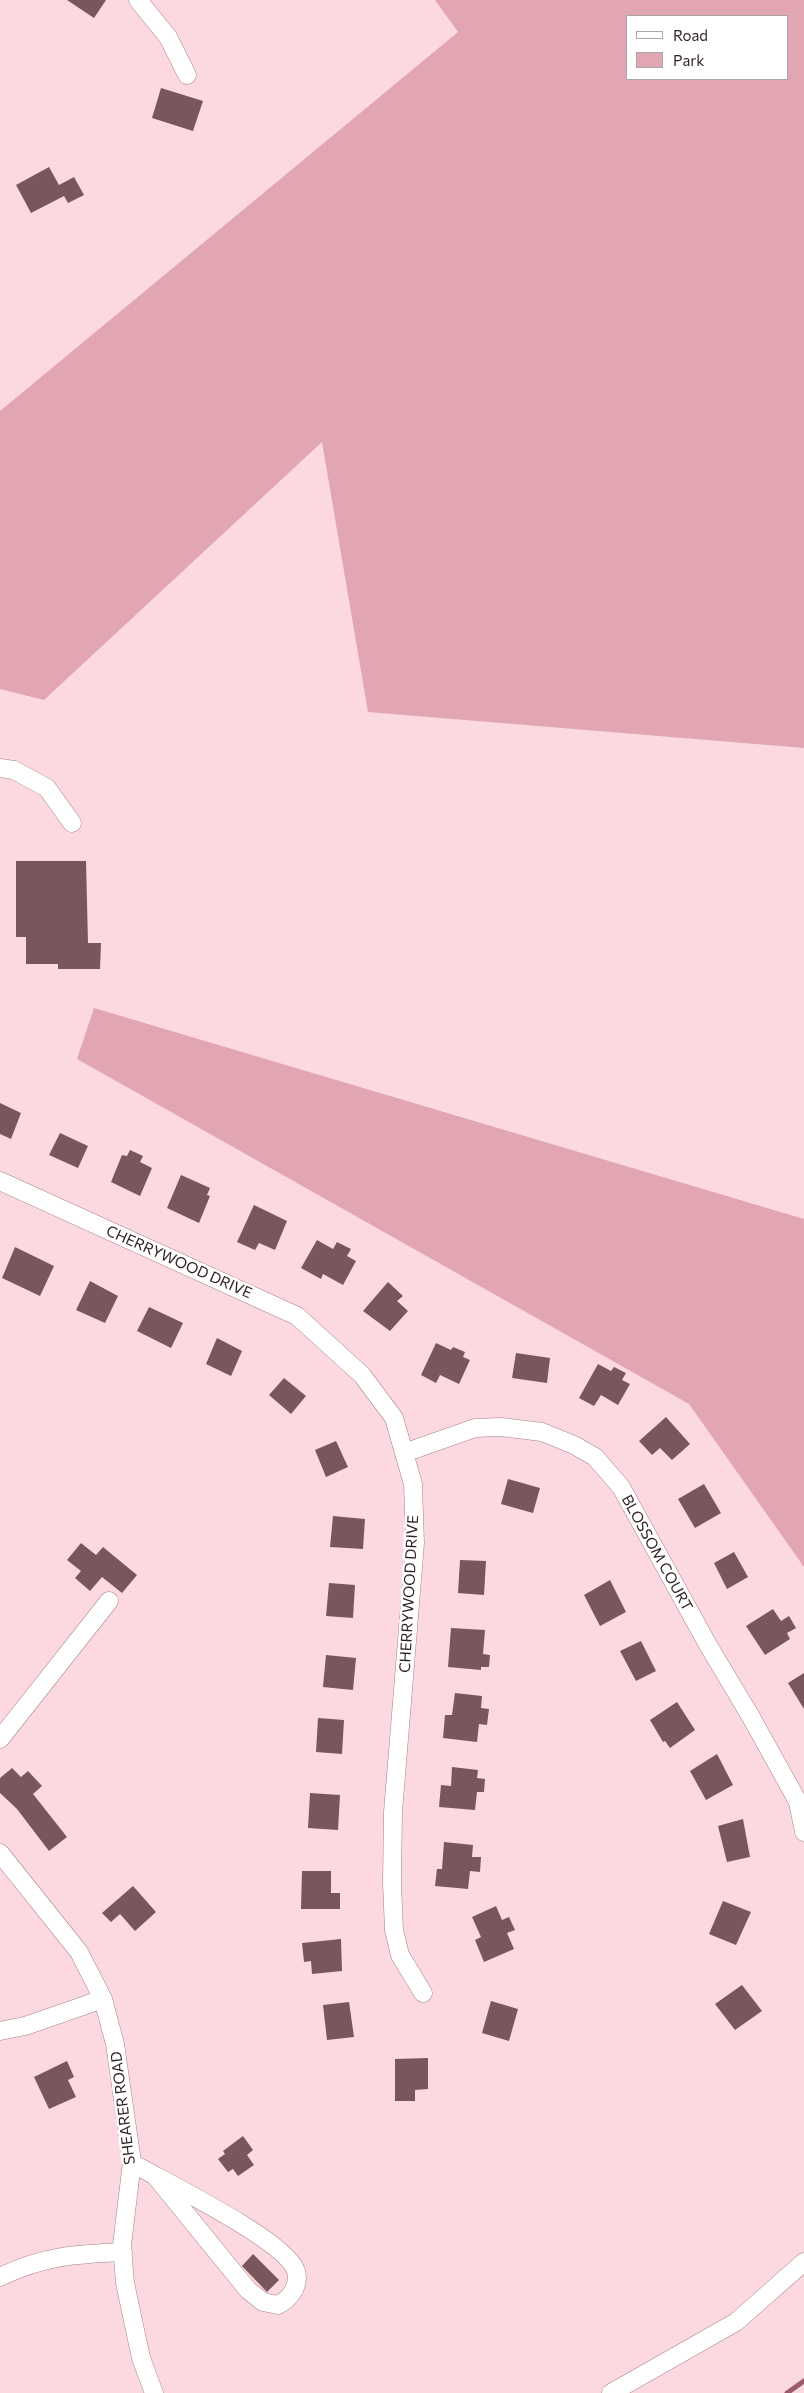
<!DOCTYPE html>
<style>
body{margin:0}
#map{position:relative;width:804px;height:2393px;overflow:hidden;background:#fcd9e0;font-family:Commissioner,sans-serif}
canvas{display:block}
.legend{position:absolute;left:626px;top:15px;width:162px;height:65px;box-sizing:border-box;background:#fff;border:1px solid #aba5a7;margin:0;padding:6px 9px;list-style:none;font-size:15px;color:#2e1f22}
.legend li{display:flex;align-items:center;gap:10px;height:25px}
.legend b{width:25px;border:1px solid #aba5a7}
</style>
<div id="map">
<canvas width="804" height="2393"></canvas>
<ul class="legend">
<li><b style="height:6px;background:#fff"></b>Road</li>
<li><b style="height:14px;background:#e1a6b2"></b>Park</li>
</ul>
</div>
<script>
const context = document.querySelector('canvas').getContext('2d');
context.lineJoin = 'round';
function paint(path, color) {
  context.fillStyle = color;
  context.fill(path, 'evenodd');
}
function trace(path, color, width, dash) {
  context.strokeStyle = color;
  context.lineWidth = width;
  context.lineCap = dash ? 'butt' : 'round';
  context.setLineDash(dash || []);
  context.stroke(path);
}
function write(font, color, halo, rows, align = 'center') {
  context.font = font + ' Commissioner,sans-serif';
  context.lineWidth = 5;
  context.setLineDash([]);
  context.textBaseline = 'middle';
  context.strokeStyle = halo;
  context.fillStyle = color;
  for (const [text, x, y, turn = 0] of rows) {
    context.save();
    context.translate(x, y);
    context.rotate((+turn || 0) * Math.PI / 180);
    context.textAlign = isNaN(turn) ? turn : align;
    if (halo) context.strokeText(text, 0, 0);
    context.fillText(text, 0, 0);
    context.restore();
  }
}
paint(new Path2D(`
 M435,0H804V748L368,712L322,442L44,700L0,689V411L458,32ZM788,16V79H628V16Z
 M94,1008L804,1219V1567L689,1404L77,1059Z`), '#e1a6b2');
trace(new Path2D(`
 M787,2393L804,2381`), '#9d5b6b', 5);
paint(new Path2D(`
 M67,0H106L94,18Z
 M161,88L203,101L193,131L152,118Z
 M49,167L59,185L74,177L84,195L68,203L64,196L31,213L16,185Z
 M16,861H86L88,943H101L100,969H58V964H26V937H16Z
 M0,1103L21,1113L11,1139L0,1134Z
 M60,1133L88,1146L78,1168L49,1155Z
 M130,1150L143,1156L140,1162L152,1168L140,1196L111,1182L122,1155L127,1156Z
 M181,1175L210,1188L207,1195L210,1196L199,1223L167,1208Z
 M254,1205L287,1221L275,1250L259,1243L255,1250L237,1242Z
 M317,1240L333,1249L337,1242L351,1249L347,1256L356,1261L343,1285L323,1274L321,1279L301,1268Z
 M15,1247L54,1266L40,1296L2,1278Z
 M90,1281L118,1296L105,1323L76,1310Z
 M388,1282L403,1296L397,1301L408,1311L390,1331L363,1311Z
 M149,1307L183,1323L171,1348L137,1331Z
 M217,1338L242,1351L231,1376L206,1364Z
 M436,1343L451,1350L453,1347L465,1352L463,1357L470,1360L459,1384L440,1375L436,1383L421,1375Z
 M516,1353L550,1358L547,1383L512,1378Z
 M598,1364L611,1371L614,1367L626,1373L622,1380L630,1384L618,1405L601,1395L594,1406L579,1398Z
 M284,1378L306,1396L291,1414L269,1395Z
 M666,1417L690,1444L672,1460L660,1448L652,1455L639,1441Z
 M336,1441L348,1467L326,1477L315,1450Z
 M508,1479L540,1488L533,1513L501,1504Z
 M704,1484L721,1513L695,1528L678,1499Z
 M333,1516L365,1519L363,1549L330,1547Z
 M81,1543L96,1555L103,1547L137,1575L122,1593L102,1577L90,1591L75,1578L81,1571L67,1560Z
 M734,1552L748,1577L727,1589L714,1563Z
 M460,1560L486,1561L484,1595L458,1593Z
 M610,1580L626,1612L600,1626L584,1595Z
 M329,1583L355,1585L353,1618L326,1616Z
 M773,1609L781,1621L789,1616L796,1628L787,1633L790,1639L765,1655L746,1626Z
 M451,1628L485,1630L483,1654L490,1655L489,1667H481V1670L448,1667Z
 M641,1641L656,1671L636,1681L620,1651Z
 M326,1655L356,1658L353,1690L323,1687Z
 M804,1673V1709L788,1683Z
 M455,1693L482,1696L481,1708L489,1709L487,1725L479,1724L477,1742L443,1738L445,1715H452Z
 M677,1702L695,1730L670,1748L665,1741L663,1742L650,1720Z
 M318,1718L344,1720L342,1754L316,1752Z
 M717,1754L733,1785L706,1800L690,1771Z
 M452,1767L478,1770L477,1778L485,1779L484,1792H477L475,1810L439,1807L441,1785L451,1786Z
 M12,1768L21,1777L28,1771L42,1786L33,1794L67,1837L49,1851L17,1809L0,1793V1778Z
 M310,1793L340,1795L338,1830L308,1828Z
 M743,1819L750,1857L727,1862L718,1826Z
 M444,1842L473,1845L472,1857H481L480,1872L470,1871L468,1889L435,1886L437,1869H442Z
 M302,1871H331V1893H340V1909H301Z
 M133,1886L156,1912L135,1931L120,1914L111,1922L102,1913Z
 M723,1901L751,1912L736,1945L709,1934Z
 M496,1906L502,1920L509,1917L515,1930L507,1933L514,1949L484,1962L475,1940L481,1937L472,1917Z
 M341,1939L342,1971L312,1974L311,1961L304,1962L302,1943Z
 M742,1985L762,2011L735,2030L715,2004Z
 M491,2001L518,2009L509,2041L482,2033Z
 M349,2002L354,2037L327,2040L323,2005Z
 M428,2058V2089L415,2090V2101H395V2059Z
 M67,2061L74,2077L68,2080L76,2097L49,2109L34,2077Z
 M243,2136L253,2150L247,2155L254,2165L238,2176L233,2169L228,2172L218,2159L225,2154L223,2151Z
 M253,2254L279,2280L267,2292L242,2266Z`), '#79555c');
const minor = new Path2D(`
 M138,0L168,37L187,75
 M0,768L14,770L47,788L72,823
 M0,1181L297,1316L362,1375L394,1418L413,1484L415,1543L393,1812L392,1883L394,1930L400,1955L423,1993
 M404,1453L475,1428L501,1427L542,1432L574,1445L595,1457L621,1487L708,1645L751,1717L798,1802L804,1832
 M0,1739L109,1601
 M0,1853L79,1952L103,1999L115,2044L132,2162L122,2245L125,2283L141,2358L154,2393
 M0,2031L25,2026L103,1999
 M132,2163C163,2181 287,2241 296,2271C300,2286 290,2299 278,2305L263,2302L248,2290L156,2177
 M0,2277C43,2256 76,2254 123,2252
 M611,2393L736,2322L804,2262`);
trace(minor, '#a78088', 19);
trace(minor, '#fff', 18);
write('15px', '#2e1f22', '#fff', [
 ["CHERRYWOOD DRIVE",179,1262,24],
 ["BLOSSOM COURT",657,1553,61],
 ["CHERRYWOOD DRIVE",409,1594,-87],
 ["SHEARER ROAD",123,2108,-97]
]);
</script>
